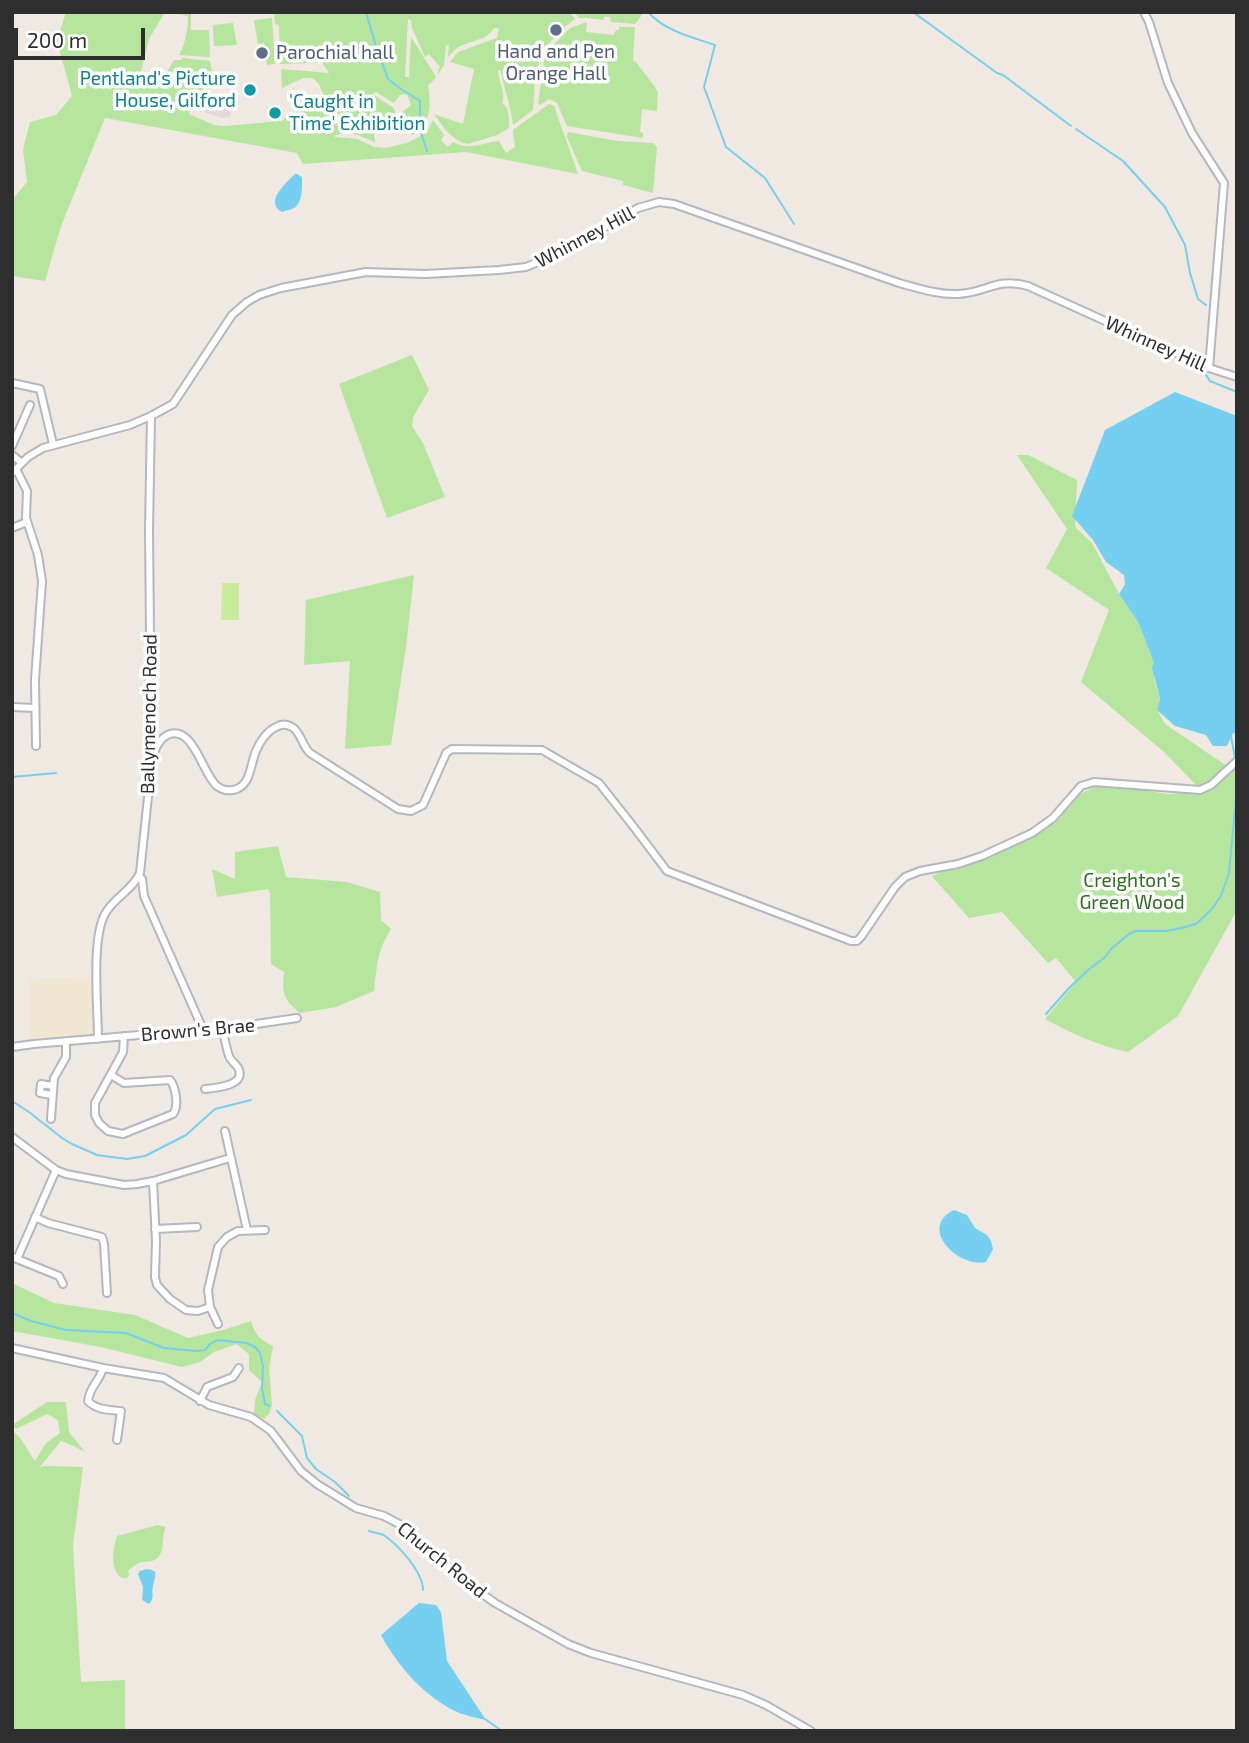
<!DOCTYPE html>
<style>
body{margin:0}
#map{position:relative;width:1249px;height:1743px;overflow:hidden;background:#efe9e1;font-family:"Exo 2",sans-serif}
canvas{display:block}
.frame{position:absolute;inset:0;border:14px solid #2e2e2e;pointer-events:none}
.scale{position:absolute;left:14px;top:28px;width:131px;height:32px;box-sizing:border-box;border:4px solid #2e2e2e;border-top:0;padding-left:9px;font-size:21px;line-height:24px;white-space:nowrap;color:#2e2e2e;-webkit-text-stroke:5px #fff;paint-order:stroke}
</style>
<div id="map">
<canvas width="1249" height="1743"></canvas>
<div class="frame"></div>
<div class="scale">200 m</div>
</div>
<script>
const context = document.querySelector('canvas').getContext('2d');
context.lineJoin = 'round';
function paint(path, color) {
  context.fillStyle = color;
  context.fill(path, 'evenodd');
}
function trace(path, color, width, dash) {
  context.strokeStyle = color;
  context.lineWidth = width;
  context.lineCap = dash ? 'butt' : 'round';
  context.setLineDash(dash || []);
  context.stroke(path);
}
function write(font, color, halo, rows, align = 'center') {
  context.font = font + ' "Exo 2",sans-serif';
  context.lineWidth = 7;
  context.setLineDash([]);
  context.textBaseline = 'middle';
  context.strokeStyle = halo;
  context.fillStyle = color;
  for (const [text, x, y, turn = 0] of rows) {
    context.save();
    context.translate(x, y);
    context.rotate((+turn || 0) * Math.PI / 180);
    context.textAlign = isNaN(turn) ? turn : align;
    if (halo) context.strokeText(text, 0, 0);
    context.fillText(text, 0, 0);
    context.restore();
  }
}
paint(new Path2D(`
 M94,977L96,1032L94,1035L92,1037L30,1041V979Z`), '#f0e6d1');
paint(new Path2D(`
 M66,12H165L149,39L141,71L163,79L174,60H181L182,58L210,61L215,86L210,89L203,84L201,86L204,88L195,105H191L189,114L214,125L225,126L282,121C294,107 315,107 332,109L331,105L326,103C317,70 309,74 282,88L281,69L329,73L321,61L311,63L280,64L279,25L275,24L274,12H571L570,13L575,19L562,29L557,26L553,31L557,35L542,51L535,79L533,110L513,125C511,106 504,89 501,71L498,70C498,81 506,93 502,103C510,108 509,119 509,128L497,135L468,144C452,141 443,127 434,114L463,124L474,69L450,62L458,52L497,38L499,28H494C486,42 469,40 457,48C455,49 449,56 448,57L449,45H446L444,65L438,75V69L440,67L429,54L425,57L412,28L411,20L408,19L405,77H409L411,37L435,75L436,78L428,85C431,107 432,120 413,135C405,131 403,122 400,114L411,105L407,94L400,95L394,103L376,92L372,94L394,108L400,130L374,134L375,142L355,134L346,133V123H341V134L335,135V137L357,139L374,147L386,148L407,143L417,138L427,131L433,120L444,135L441,140L448,147L453,142C468,151 482,143 499,141L506,153L515,147L513,130L549,104L554,106L578,174L466,152L303,164L297,153L105,118L61,226L45,281L12,276V200L27,182L23,150L30,122L56,115L72,96L57,41Z
 M171,12H191V30H209L210,57L179,55C186,42 188,29 188,14L187,16Z
 M574,12H644L635,24L611,22L610,17H604V20L587,18H579Z
 M272,18L275,64L267,65L264,43L258,44L254,20Z
 M587,22L586,32L614,35L616,30H619V27H635L633,61H635L655,87L658,93L657,111L642,109L640,132L643,133V138L567,126L557,103L549,99L540,105L538,104L545,54L570,28Z
 M233,23L237,45L214,46L213,25Z
 M568,132L617,141L653,143L657,147L653,193L623,185V181L582,171L567,137Z
 M412,355L429,390L413,417L412,426L423,443L445,497L387,518L339,384Z
 M1017,455H1028L1077,480L1075,527L1092,543L1119,594L1138,622L1154,663V680L1160,699L1157,710L1165,724L1230,768L1237,765V910L1178,1016L1128,1052C1098,1046 1071,1033 1045,1019L1076,982L1056,958L1048,963L1002,912L969,918L932,876L943,871L958,869L983,860L1036,834L1059,817L1073,798L1096,786L1122,787L1168,794L1203,792L1164,752L1081,682L1109,610L1046,568L1067,529Z
 M414,575L406,647L391,745L345,749L350,661L304,665L306,600Z
 M278,846L286,877L347,882L380,892L381,920L391,929C377,951 377,966 374,991L336,1007L300,1013C283,999 282,994 284,972L271,964L270,894L268,889L217,897L212,869L235,879V852Z
 M12,1283L54,1303L135,1315L188,1338L223,1330L251,1321C255,1335 260,1340 273,1346L269,1369L272,1405L269,1414L264,1419L254,1414L255,1400L262,1382L249,1370V1354L236,1344L214,1352L200,1362L182,1367L101,1347L12,1331Z
 M47,1402H66L69,1432L85,1452L74,1446L61,1441L39,1468L44,1466L83,1467L73,1545L81,1682L125,1680V1731H12V1430C24,1440 26,1449 35,1461L46,1443L60,1433L58,1420L47,1414L16,1429L12,1425Z
 M158,1525L166,1527C161,1536 165,1548 159,1556C155,1562 149,1561 143,1562C137,1563 132,1567 128,1571L129,1575L126,1579L120,1577C110,1566 113,1549 117,1536Z`), '#b6e59e');
paint(new Path2D(`
 M222,583H239V620H221Z`), '#c9ec9a');
paint(new Path2D(`
 M215,96L226,99L231,112L230,117L222,118L204,112Z`), '#dfdcd8');
paint(new Path2D(`
 M295,174H297L302,177C302,186 303,203 294,208C291,210 286,210 282,212C264,202 285,184 295,174Z
 M1175,392L1237,416V734L1233,733L1227,746H1213L1206,735L1175,726L1157,710L1160,699L1152,668L1154,663L1138,622L1119,594L1125,584L1124,575L1106,562L1093,540L1072,516L1105,430Z
 M954,1210L967,1215L975,1228L987,1235L991,1241L993,1249L986,1262C957,1268 918,1227 954,1210Z
 M147,1569L152,1570L155,1572C156,1578 154,1580 153,1586C151,1594 155,1598 149,1604L142,1600L143,1587L138,1574L140,1571Z
 M419,1603L436,1605L441,1612L447,1661L486,1720C477,1718 468,1716 459,1713C426,1698 398,1667 381,1635Z`), '#75cff0');
trace(new Path2D(`
 M366,12L375,43L388,79L401,89L420,101V130L427,151
 M648,12C665,31 691,37 715,45L704,87L726,147L765,178L794,224
 M913,12L997,73L1003,75L1071,126
 M1076,129L1123,161L1165,207L1185,245L1190,273L1198,299L1206,305
 M1204,372L1210,381L1237,392
 M1231,736L1235,758
 M12,777L56,773
 M1046,1014L1069,988L1087,971L1105,957L1111,949L1129,934L1136,931H1167L1181,928L1196,924L1211,910L1221,896L1229,873L1237,788
 M12,1101L29,1112L62,1138L72,1144L97,1155L127,1159L145,1156L186,1135L215,1109L251,1100
 M12,1313L31,1321L66,1330L126,1333L164,1348L197,1351L205,1350L210,1344L217,1340L247,1343L255,1347L260,1353L263,1366L262,1388L265,1404L269,1406
 M277,1411L302,1436L307,1458L316,1469L335,1482L349,1496
 M369,1531C374,1533 381,1533 385,1536C399,1546 423,1572 423,1590
 M485,1719L502,1731`), '#75cff0', 2);
const minor = new Path2D(`
 M1144,12L1149,22L1168,83L1192,133L1224,183L1209,368
 M12,383L40,389L53,444
 M12,446L30,405
 M12,455L22,463
 M16,469L27,491L26,518L38,555L42,581L35,680L36,746
 M12,473L28,457L43,448L130,425L151,416L173,404L232,315L247,302L259,295L281,288L366,272L425,274L499,270L526,267L560,253L638,208L659,202L674,204L899,283C918,288 938,295 958,294C986,293 997,277 1028,286L1209,368L1237,377
 M12,528L27,522
 M12,707L35,708
 M152,759C154,750 160,737 170,734C194,727 203,775 217,786C222,790 227,791 233,790C251,787 250,765 256,751C260,742 267,731 276,727C281,724 287,724 292,727C301,732 302,746 310,753L398,809L411,811L423,805L445,756L446,753L452,749L542,750L599,783L633,826L667,871L851,941H857L861,937L895,887L905,877L920,871L958,864L982,856L1032,833L1053,818L1081,786L1094,782L1200,790L1211,785L1237,761
 M139,876L142,879L144,896L201,1025L202,1031
 M98,1039C98,1010 91,938 105,914C113,898 133,890 140,873L152,759L149,755L150,637L149,530L151,416
 M12,1047L34,1044L185,1031L222,1029L297,1018
 M111,1075L124,1083L170,1080C176,1087 179,1107 173,1114L123,1134L108,1131L99,1123L95,1115V1103L123,1052L124,1036
 M205,1089C214,1088 245,1086 239,1070C238,1065 231,1062 229,1056C226,1048 225,1038 222,1029
 M52,1095L40,1093L41,1084L53,1086
 M51,1119L54,1078L66,1057V1042
 M225,1131L247,1230
 M12,1137L56,1170L66,1174L124,1185L137,1184L153,1181L230,1158
 M153,1181L156,1241L155,1277L157,1285L170,1299L186,1310L198,1311L210,1307
 M35,1217L48,1223L102,1237L104,1244L107,1293
 M155,1229L197,1227
 M12,1257L59,1276L63,1284
 M17,1259L56,1170
 M218,1324L210,1307L208,1290L218,1247L227,1237L238,1231L265,1230
 M12,1348L103,1368L164,1378L209,1405L251,1417L271,1431L301,1471L317,1484L356,1508L384,1516L403,1526L462,1579L495,1603L568,1644L591,1653L743,1695L766,1705L811,1731
 M103,1368C99,1383 90,1385 88,1401C96,1410 110,1410 121,1411L117,1440
 M200,1401L207,1387L233,1377L239,1368`);
trace(minor, '#b4b7c1', 10);
trace(minor, '#fff', 6);
for (const [x, y, r, color] of [
 [556,30,7,"#5c6f8a"],
 [262,53,7,"#5c6f8a"],
 [250,90,7,"#0f9aa8"],
 [275,113,7,"#0f9aa8"]
]) {
  const dot = new Path2D();
  dot.arc(x, y, r, 0, 2 * Math.PI);
  context.fillStyle = color;
  context.fill(dot);
  trace(dot, '#fff', 2.5);
}
write('19px', '#4e5e75', '#fff', [
 ["Hand and Pen",556,52],
 ["Orange Hall",556,74],
 ["Parochial hall",276,53,"left"]
]);
write('19px', '#0d838f', '#fff', [
 ["Pentland's Picture",236,79],
 ["House, Gilford",236,101],
 ["'Caught in",289,102,"left"],
 ["Time' Exhibition",289,124,"left"]
], 'right');
write('19px', '#2e2e2e', '#fff', [
 ["Whinney Hill",585,237,-28],
 ["Whinney Hill",1156,344,24],
 ["Ballymenoch Road",149,714,-89],
 ["Brown's Brae",198,1030,-5],
 ["Church Road",442,1560,39]
]);
write('19px', '#2c6e1b', '#fff', [
 ["Creighton's",1132,881],
 ["Green Wood",1132,903]
]);
</script>
